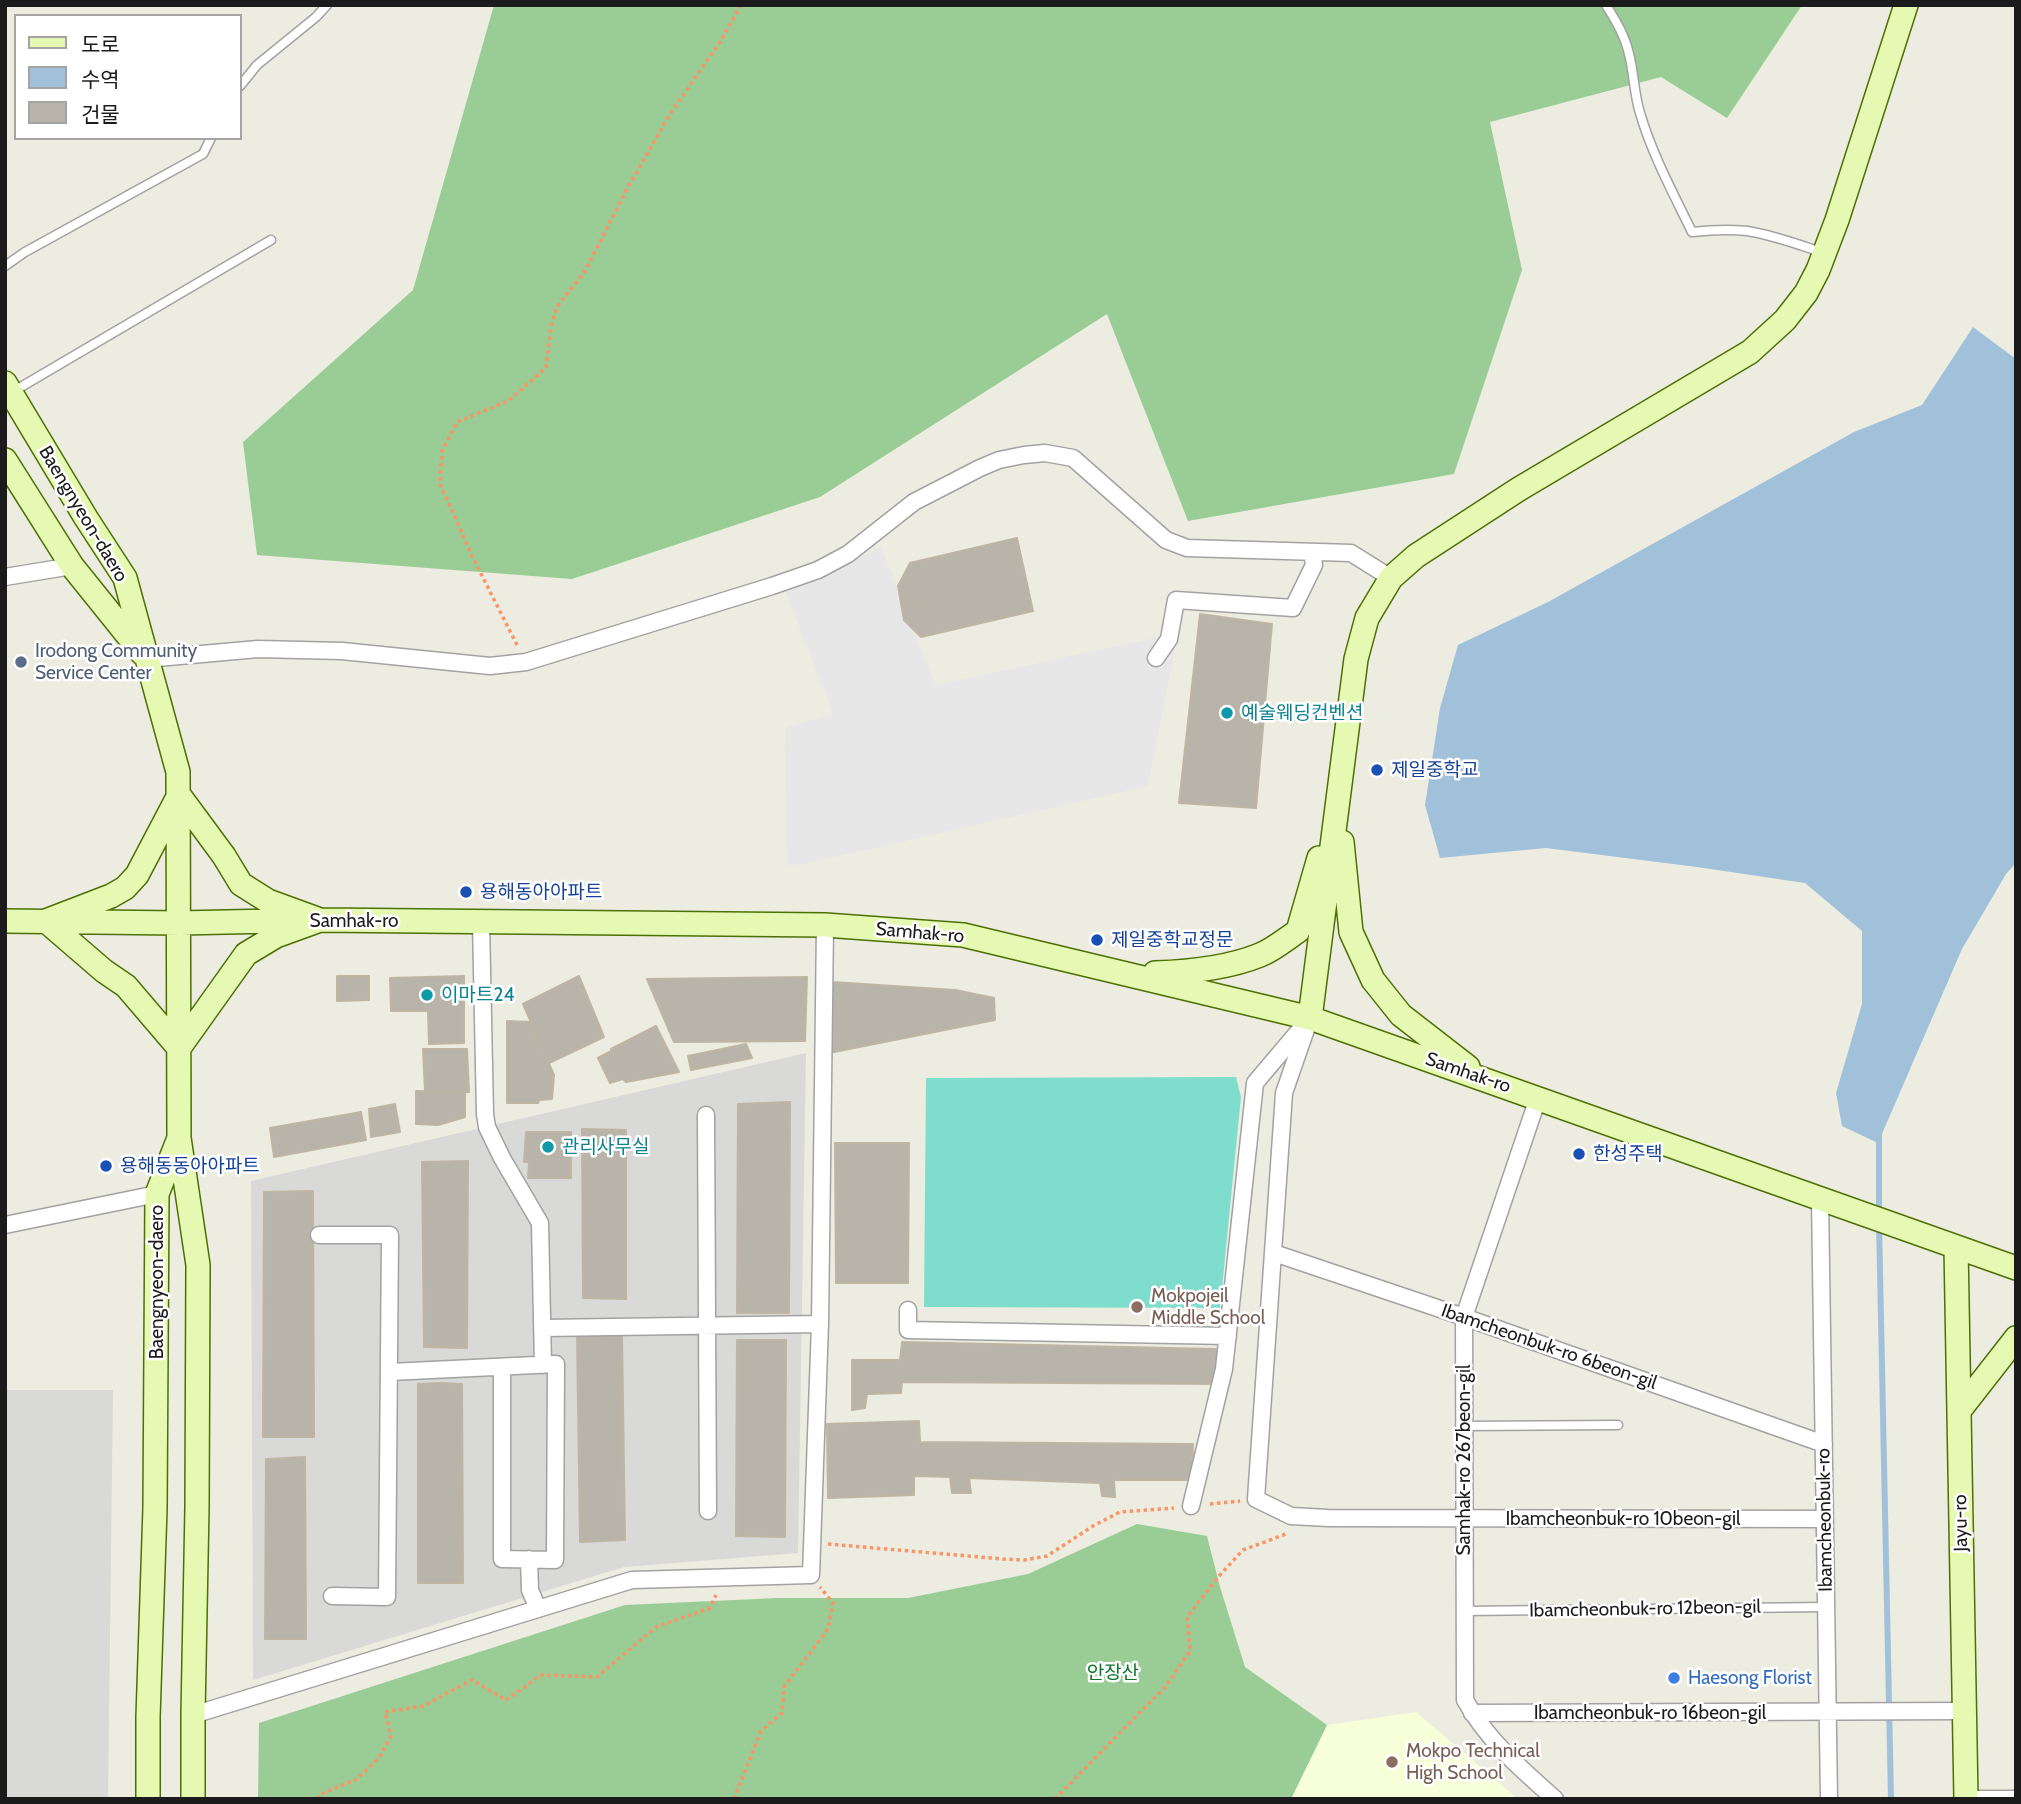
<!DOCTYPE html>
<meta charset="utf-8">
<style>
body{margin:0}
#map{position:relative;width:2021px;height:1804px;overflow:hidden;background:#edece1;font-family:Cabin,"Noto Sans KR",sans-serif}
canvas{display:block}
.frame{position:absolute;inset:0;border:7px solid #1b1b1b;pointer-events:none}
.legend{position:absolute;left:14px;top:14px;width:228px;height:126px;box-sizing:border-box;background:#fff;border:2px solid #a4a4a4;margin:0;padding:9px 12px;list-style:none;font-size:21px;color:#1b1b1b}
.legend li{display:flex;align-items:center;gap:14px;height:35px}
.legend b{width:35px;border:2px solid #a4a4a4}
</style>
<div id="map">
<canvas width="2021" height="1804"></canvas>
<div class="frame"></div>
<ul class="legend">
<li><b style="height:9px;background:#e6f9b3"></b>도로</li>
<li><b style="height:19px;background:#a1c1db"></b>수역</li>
<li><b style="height:19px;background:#b9b4aa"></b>건물</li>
</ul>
</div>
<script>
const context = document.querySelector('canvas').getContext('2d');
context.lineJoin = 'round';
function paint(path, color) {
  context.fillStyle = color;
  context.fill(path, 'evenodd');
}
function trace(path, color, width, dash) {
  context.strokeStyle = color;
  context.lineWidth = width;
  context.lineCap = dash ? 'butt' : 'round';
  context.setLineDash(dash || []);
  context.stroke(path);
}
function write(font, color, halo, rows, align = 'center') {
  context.font = font + ' Cabin,"Noto Sans KR",sans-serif';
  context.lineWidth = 5;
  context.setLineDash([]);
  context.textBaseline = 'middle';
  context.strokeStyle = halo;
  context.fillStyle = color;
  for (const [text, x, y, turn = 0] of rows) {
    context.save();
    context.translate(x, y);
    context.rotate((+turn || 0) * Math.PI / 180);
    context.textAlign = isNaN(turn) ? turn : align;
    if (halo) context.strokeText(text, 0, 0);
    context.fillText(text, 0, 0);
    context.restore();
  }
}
paint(new Path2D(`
 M806,1053L798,1553L624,1567L253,1680L251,1181Z
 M5,1390H113L108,1799H5Z`), '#d9d9d8');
paint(new Path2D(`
 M1416,1712L1518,1799H1291L1327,1725Z`), '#f6ffd8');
paint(new Path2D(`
 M494,5H1802L1727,118L1661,77L1490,122L1522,270L1454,474L1188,521L1107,314L820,497L572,579L257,555L243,442L413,290Z
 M1137,1524L1207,1536L1220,1587L1245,1667L1327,1725L1291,1799H258L259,1723L625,1605L778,1598H908L1028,1574Z`), '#9acc95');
paint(new Path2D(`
 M1236,1077L1241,1097L1220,1308L924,1307L926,1078Z`), '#7eddcc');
paint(new Path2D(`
 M881,547L936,685L1178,633L1148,786L804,864L787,865L785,728L833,714L786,592Z`), '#e7e7e7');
paint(new Path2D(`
 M1973,327L2016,359V863L2006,874L1962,949L1878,1143L1842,1126L1836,1093L1862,1004V931L1805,883L1697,867L1546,848L1440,858L1425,805L1440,708L1458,645L1548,602L1854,432L1922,405Z`), '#a1c1db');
trace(new Path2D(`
 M1879,1212V1132
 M1879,1223L1891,1799`), '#a1c1db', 6);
const building = new Path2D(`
 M1017,538L1033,611L921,637L904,620L898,586L910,563Z
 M1200,614L1272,624L1256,808L1179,803Z
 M337,976H369V1000L337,1001Z
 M464,976V1043L429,1044L428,1011H391L390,978Z
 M579,976L604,1037L549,1063L523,1004Z
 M807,977L805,1041L674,1042L647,979Z
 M832,982L955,990L994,998L995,1020L829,1053Z
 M507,1021L531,1022L554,1075L552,1099L539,1100L538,1103H507Z
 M656,1026L679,1072L626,1082L623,1079L610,1083L598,1058L611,1051V1049Z
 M746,1044L752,1058L691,1070L688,1056Z
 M423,1049H467L469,1092L425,1091Z
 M416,1091L465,1092V1117L438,1125L416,1124Z
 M790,1102L789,1313H737L738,1104Z
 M395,1104L400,1132L371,1137L369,1109Z
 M361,1112L366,1140L274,1157L270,1128Z
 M582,1129L626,1130V1299L583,1298Z
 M526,1132H571V1178H528L529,1162H524Z
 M835,1143H909L908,1283H836Z
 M468,1161L467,1348L424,1347L422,1162Z
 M313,1191L314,1437H263L264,1192Z
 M577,1336H622L625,1540L580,1542Z
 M737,1340H786L785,1537L736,1536Z
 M902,1342L1216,1349L1220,1384L902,1382L901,1393L867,1394L865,1408L852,1410V1360H900Z
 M440,1383L462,1384L463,1583H418V1384Z
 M919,1421L920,1442L1193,1444L1192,1480H1114L1115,1497L1102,1496L1100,1483L969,1478L971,1493H952L950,1477L914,1476V1495L828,1498L827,1424Z
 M305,1457L306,1639H265L266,1459Z`);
paint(building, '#b9b4aa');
trace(building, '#beb5a3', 2);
const lane = new Path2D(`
 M1606,5C1616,21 1625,36 1629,54C1634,73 1634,94 1640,113C1652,154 1673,193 1692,232C1710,230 1729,229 1747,231C1773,235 1797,244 1821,252
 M240,86L257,65L316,17L327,5
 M5,266L25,252L203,154L211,138
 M14,391L271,240
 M1464,1426L1618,1425
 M1464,1611L1826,1607`);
const street = new Path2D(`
 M5,577L72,566
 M1156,658L1169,639L1176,600L1293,608L1314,565L1312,552
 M146,659L258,649L342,651L490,666L526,662L772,586L818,570L848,554L914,502L980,468L999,460L1024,455L1045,453L1073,458L1166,540L1187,548L1351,553L1391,578
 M481,922L485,1114L487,1127L502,1158L540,1223L543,1365
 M1310,1018L1284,1093L1256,1499L1291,1516L1328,1518L1825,1519
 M1538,1098L1464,1317L1465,1700C1487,1740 1521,1769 1555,1799
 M706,1115L708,1511
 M1820,1199L1829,1799
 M5,1225L157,1194
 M319,1235H390L387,1597L332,1596
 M1274,1253L1464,1317L1824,1444
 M908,1310V1330L1228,1336
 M543,1328L820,1324
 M390,1372L556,1364L555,1560L502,1559V1367
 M1191,1506L1224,1369L1255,1083L1304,1025
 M529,1559L530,1590L538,1609
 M1472,1713L1964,1711
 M193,1715L632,1580L811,1575L820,1324L825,925
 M1973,1799H2016`);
const secondary = new Path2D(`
 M5,383L86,518L125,578L178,772L179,1138L198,1265L197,1507L193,1715V1799
 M5,460L72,566L142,653
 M179,795L224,856L241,884L268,901L320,920L276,936L246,954L179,1048L126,986L104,971L46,921L111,896L125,888L137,875Z
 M1342,842L1351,932L1373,980L1401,1015L1468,1067
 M5,921L180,923L320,920L825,925L963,935L1310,1018L2016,1268
 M1155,973C1189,972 1228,968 1260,955C1273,950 1286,939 1298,931L1319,858
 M1310,1018L1356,659L1367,618L1391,578L1416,556L1519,489L1750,352L1785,320L1806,293L1818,270L1837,220L1906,5
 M1956,1247L1966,1799
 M1959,1411L2016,1338
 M148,1799V1717L155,1508L157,1194L179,1138`);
trace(lane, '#a2a2a2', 11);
trace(street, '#a2a2a2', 19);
trace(secondary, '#4d7005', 26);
trace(new Path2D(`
 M517,645L474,560L440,484L442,451L457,422L508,401L546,368L551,326L557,307L585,271L627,189L670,114L720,42L741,5
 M1210,1504L1240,1501
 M828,1544L1003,1559L1024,1560L1047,1556L1093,1526L1120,1512L1174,1508
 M318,1799L319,1795L357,1779L379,1758L391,1736L385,1712L423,1706L472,1680L506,1700L541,1675L597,1677L656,1627L710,1608L716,1595
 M734,1799L761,1731L782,1713L784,1687L828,1629L833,1603L820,1587
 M1055,1799L1165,1687L1190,1651L1187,1617L1219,1576L1243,1550L1286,1534`), '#f99566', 3.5, [3.5, 3.5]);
trace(lane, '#fff', 8);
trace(street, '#fff', 16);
trace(secondary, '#e6f9b3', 23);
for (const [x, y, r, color] of [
 [21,662,7,"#5c6f8a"],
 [1227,713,7,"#0f9aa8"],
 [1377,770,7,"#1a4fb4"],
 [466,892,7,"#1a4fb4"],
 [1097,940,7,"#1a4fb4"],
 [427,995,7,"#0f9aa8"],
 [548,1147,7,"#0f9aa8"],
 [1579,1154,7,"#1a4fb4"],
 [106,1166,7,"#1a4fb4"],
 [1137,1307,7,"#8d6e63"],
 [1674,1678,7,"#3f7fe0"],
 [1392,1762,7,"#8d6e63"]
]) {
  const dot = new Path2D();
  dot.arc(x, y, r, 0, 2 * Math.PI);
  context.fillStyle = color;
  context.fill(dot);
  trace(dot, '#fff', 2.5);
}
write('19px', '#1b1b1b', '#fff', [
 ["Baengnyeon-daero",83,514,59],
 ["Samhak-ro",354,921],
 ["Samhak-ro",920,933,5],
 ["Samhak-ro",1468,1073,19],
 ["Baengnyeon-daero",157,1282,-90],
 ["Ibamcheonbuk-ro 6beon-gil",1549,1347,19],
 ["Samhak-ro 267beon-gil",1464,1460,-90],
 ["Ibamcheonbuk-ro 10beon-gil",1623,1519],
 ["Ibamcheonbuk-ro",1825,1520,-91],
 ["Jayu-ro",1961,1523,-91],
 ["Ibamcheonbuk-ro 12beon-gil",1645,1609,-1],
 ["Ibamcheonbuk-ro 16beon-gil",1650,1713]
]);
write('19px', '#4e5e75', '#fff', [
 ["Irodong Community",35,651],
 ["Service Center",35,673]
], 'left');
write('19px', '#0d838f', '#fff', [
 ["예술웨딩컨벤션",1241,713],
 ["이마트24",441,995],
 ["관리사무실",562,1147]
], 'left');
write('19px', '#164399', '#fff', [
 ["제일중학교",1391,770],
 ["용해동아아파트",480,892],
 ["제일중학교정문",1111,940],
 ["한성주택",1593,1154],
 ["용해동동아아파트",120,1166]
], 'left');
write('19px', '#785e54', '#fff', [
 ["Mokpojeil",1151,1296],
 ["Middle School",1151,1318],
 ["Mokpo Technical",1406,1751],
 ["High School",1406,1773]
], 'left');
write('19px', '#0c772c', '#fff', [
 ["안장산",1113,1673]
]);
write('19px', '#366cbe', '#fff', [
 ["Haesong Florist",1688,1678]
], 'left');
</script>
